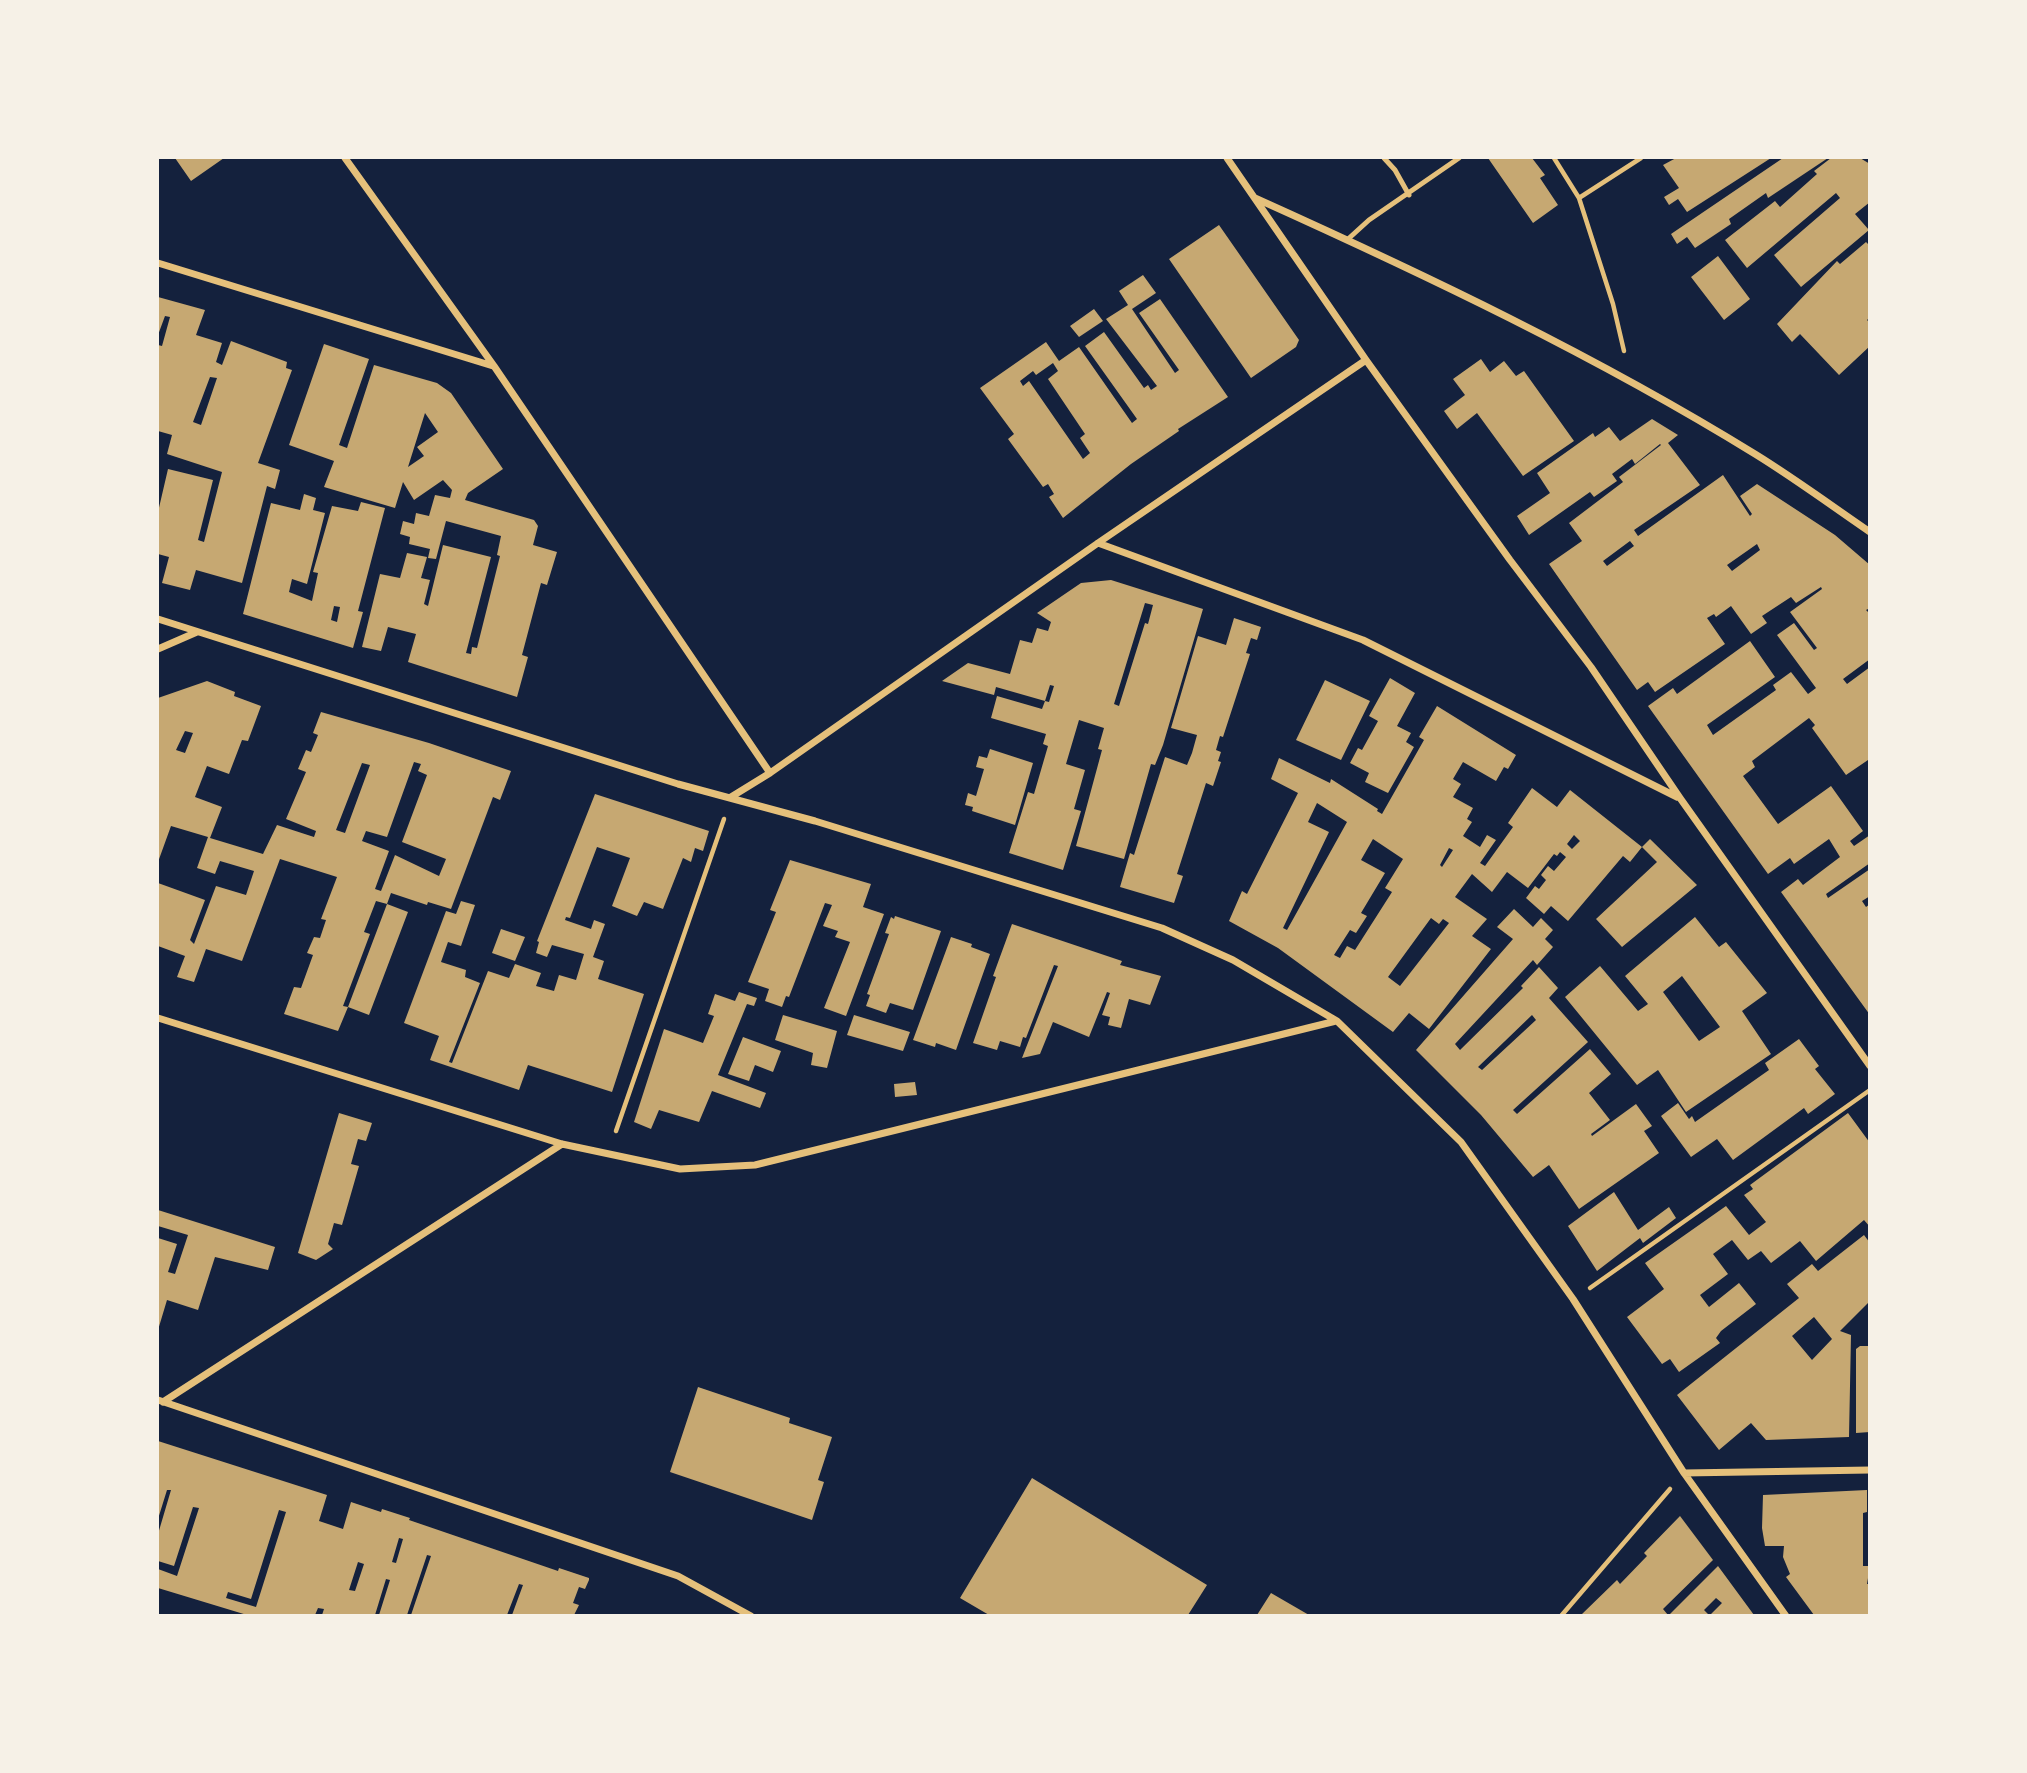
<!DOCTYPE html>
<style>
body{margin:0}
#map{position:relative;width:2027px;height:1773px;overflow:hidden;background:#14213d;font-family:"Source Sans 3",sans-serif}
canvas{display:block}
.frame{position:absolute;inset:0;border:159px solid #f6f1e7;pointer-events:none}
</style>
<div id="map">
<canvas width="2027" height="1773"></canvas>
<div class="frame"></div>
</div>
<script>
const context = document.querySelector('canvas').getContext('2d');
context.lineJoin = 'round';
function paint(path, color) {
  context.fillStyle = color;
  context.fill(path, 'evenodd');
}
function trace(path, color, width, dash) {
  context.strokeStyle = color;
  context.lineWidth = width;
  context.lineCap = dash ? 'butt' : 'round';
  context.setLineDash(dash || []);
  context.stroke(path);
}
paint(new Path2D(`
 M175,158H224L191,181Z
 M1488,158H1532L1545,175L1540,178L1558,205L1533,223Z
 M1676,158H1771L1687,212L1678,199L1669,205L1664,197L1679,188L1663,165Z
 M1783,158H1828L1768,198L1766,193L1729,219L1731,224L1695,248L1687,237L1677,244L1671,234Z
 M1831,158H1860L1870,164V202L1855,214L1869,230L1801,287L1774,255L1840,198L1836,193L1747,268L1725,240L1775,201L1780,207L1817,174L1814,171Z
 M1219,225L1299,340L1296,347L1251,378L1169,259Z
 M1866,242L1870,246V317L1867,320L1870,323V346L1839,375L1800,334L1792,342L1777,324L1837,261L1840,264Z
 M1718,256L1750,299L1724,320L1691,277Z
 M1143,275L1156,293L1132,309L1175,373L1179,370L1139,313L1160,299L1228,397L1178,429L1179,431L1131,464L1063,518L1049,497L1054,494L1048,484L1043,487L1008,439L1014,434L980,388L1046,342L1059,361L1079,347L1132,423L1137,419L1085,346L1104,332L1144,388L1148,385L1151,390L1157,386L1106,319L1128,305L1119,291ZM1053,363L1058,371L1048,379L1085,434L1080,438L1090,453L1083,459L1029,381L1023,386L1020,381L1033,371L1036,375Z
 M158,297L205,310L196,335L222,343L216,362L222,365L231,341L287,362L286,368L292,370L258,463L280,470L275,489L267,486L242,583L196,570L190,590L162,583L169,557L158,554V512L168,469L213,480L198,540L204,542L222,472L167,454L172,435L158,431V345L162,346L170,317L165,316L158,335ZM210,377L217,378L201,425L193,422Z
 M1094,309L1103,321L1079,337L1070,326Z
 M324,344L369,359L339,445L347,448L374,365L437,383L451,393L503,469L468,493L465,500L534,520L538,526L533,545L557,552L547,585L541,583L522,655L528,657L517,697L408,662L416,634L388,627L381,651L362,647L380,574L400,578L407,553L427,557L421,578L430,580L424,604L428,606L443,545L491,557L466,653L471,654L472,647L477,648L500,556L497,555L501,536L446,521L436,559L428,558L430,549L409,544L410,537L400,534L403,521L414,524L416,513L429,516L435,495L450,498L452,490L443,480L414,500L403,482L395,508L324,487L334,461L289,445ZM425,413L438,432L417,447L424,456L408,467Z
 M1481,359L1490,372L1504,361L1516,376L1524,371L1574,441L1523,476L1477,413L1457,429L1444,411L1465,395L1453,379Z
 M1652,419L1678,435L1668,443L1700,485L1634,530L1638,536L1723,475L1750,516L1752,514L1740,496L1757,484L1835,535L1870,565V608L1866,610L1870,614V659L1843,679L1847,684L1870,667V762L1868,760L1846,775L1812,728L1815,725L1809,718L1752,761L1755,767L1743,776L1778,824L1831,786L1863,831L1850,841L1854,846L1870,835V863L1826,894L1828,898L1870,869V896L1862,901L1866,907L1870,904V1015L1781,892L1798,879L1803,885L1840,857L1829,839L1794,864L1790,858L1768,874L1648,706L1673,688L1677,694L1750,641L1775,677L1707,725L1713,735L1776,690L1773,685L1791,672L1808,694L1816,688L1777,635L1794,623L1814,650L1817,648L1790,612L1822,589L1821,587L1796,603L1791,597L1762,616L1767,623L1751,634L1731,606L1716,617L1714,614L1707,618L1725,644L1655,692L1648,682L1637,690L1549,564L1582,541L1569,523L1623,482L1619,477L1661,445L1660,444L1635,464L1632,459L1612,474L1617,481L1594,497L1590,492L1529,535L1517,516L1550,493L1537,473L1593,433L1595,437L1609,427L1620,441ZM1630,541L1634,546L1607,566L1603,561ZM1757,544L1760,550L1732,571L1727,565Z
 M304,494L316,498L313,510L325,513L307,584L292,579L289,592L312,601L318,573L313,572L332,506L358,511L361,502L385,508L358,611L363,612L353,648L243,614L271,503L300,510ZM334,606L340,607L337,622L331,620Z
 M1111,580L1203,609L1163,745L1155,765L1151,764L1124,859L1076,846L1102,750L1098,749L1104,728L1079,720L1066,764L1085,770L1074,809L1081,811L1063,870L1009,853L1028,792L1034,794L1048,746L1043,744L1046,734L991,718L997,696L1042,709L1045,701L1049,702L1054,686L1050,685L1045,701L996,687L994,695L942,681L968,663L1010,674L1020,640L1032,643L1037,628L1048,631L1051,622L1037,613L1081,583ZM1145,603L1153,605L1148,624L1145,623L1119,706L1114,704Z
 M1234,618L1261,627L1257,640L1251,638L1246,653L1250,654L1223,737L1220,736L1216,750L1221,752L1218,761L1221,762L1213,786L1206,783L1177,874L1183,876L1174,903L1120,887L1130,853L1134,855L1165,757L1187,765L1192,753L1197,735L1171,728L1198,636L1226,645Z
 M1390,678L1415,693L1397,726L1411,733L1406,742L1414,747L1388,793L1365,782L1369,773L1350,763L1358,748L1362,750L1378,721L1369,716Z
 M1325,680L1370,701L1341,760L1296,740Z
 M207,681L235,692L234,696L261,706L248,741L242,740L229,774L207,766L195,797L222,807L210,838L263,854L277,825L314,837L316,831L286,819L306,772L298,769L306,750L311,752L318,735L313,733L321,712L429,743L511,771L500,800L493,797L451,909L428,902L427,905L391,893L387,904L376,901L364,932L370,934L343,1006L348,1007L338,1031L284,1014L294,987L301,988L313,955L307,953L314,937L320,938L326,920L321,919L337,877L280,859L242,961L206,949L194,982L177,977L185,956L158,946V883L205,900L190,940L194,944L216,886L246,895L254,871L220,861L215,874L197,868L208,837L171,826L158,862V698ZM185,731L193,733L185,753L176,750ZM414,762L421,764L418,771L427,775L402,842L446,859L439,876L395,855L381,891L375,889L389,851L362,841L366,831L387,837ZM362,763L370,765L345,833L336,830Z
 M1437,706L1516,755L1508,769L1504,767L1496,781L1463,762L1453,779L1461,784L1453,797L1473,808L1467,819L1472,822L1463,836L1480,847L1487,835L1496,840L1480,863L1485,866L1513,827L1508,823L1532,788L1557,807L1570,790L1642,847L1630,862L1623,856L1568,921L1551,906L1544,914L1526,898L1535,886L1539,889L1546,880L1541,875L1548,866L1554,871L1566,857L1560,852L1557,856L1554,854L1528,888L1507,872L1492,892L1472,874L1455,897L1487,919L1472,936L1491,949L1429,1029L1409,1013L1393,1032L1278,948L1229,921L1242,891L1247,894L1298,793L1271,779L1279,758L1330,783L1331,779L1378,809L1377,811L1382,814L1424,740L1419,737ZM1317,803L1347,822L1287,930L1283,928L1329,832L1308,822ZM1574,835L1580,841L1572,849L1567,844ZM1373,839L1403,859L1385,888L1392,892L1355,950L1347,946L1340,958L1334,955L1350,930L1356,933L1367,916L1361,913L1385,873L1361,860ZM1449,848L1453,850L1442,867L1440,865ZM1431,918L1439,924L1443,919L1449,923L1400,986L1388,977Z
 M990,749L1033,763L1015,825L972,811L973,807L965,805L968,793L976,796L984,769L976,767L979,756L987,758Z
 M595,794L709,831L703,851L695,848L691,862L683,858L663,909L644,902L637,916L612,906L630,858L597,847L570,918L566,917L565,920L591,929L594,920L605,924L593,957L604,961L598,979L644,994L612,1092L528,1065L519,1090L430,1060L439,1036L404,1023L446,911L456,914L461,901L475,905L461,946L448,942L441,962L466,970L465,977L480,983L449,1062L452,1063L488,971L509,978L515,964L541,973L536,986L554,991L559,975L576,980L584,954L552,945L547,957L536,953L539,942L537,941Z
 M1650,839L1697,885L1622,947L1596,919L1657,862L1642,847Z
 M790,860L871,884L863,907L884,914L846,1016L824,1008L850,942L835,937L838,931L823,926L832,905L825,903L789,997L786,996L782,1007L765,1001L769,989L748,982L776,912L770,910Z
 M387,904L408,912L369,1015L348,1007Z
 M1514,909L1533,927L1541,918L1553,930L1545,939L1553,947L1537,965L1533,960L1455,1044L1460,1050L1523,988L1521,986L1539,967L1558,988L1549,998L1588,1042L1513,1110L1517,1114L1590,1049L1611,1074L1589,1093L1610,1120L1591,1134L1592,1136L1636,1104L1652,1126L1644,1131L1659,1153L1579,1209L1549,1165L1533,1177L1481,1115L1416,1050L1513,939L1497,927ZM1532,1015L1536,1020L1482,1070L1478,1067Z
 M895,916L941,931L913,1010L890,1003L886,1013L866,1006L870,995L867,994L889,934L885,933L891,917L894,919Z
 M1695,917L1719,947L1726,942L1767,993L1742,1011L1771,1054L1686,1112L1658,1070L1637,1085L1565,997L1600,966L1638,1011L1648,1004L1625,976ZM1682,976L1720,1027L1699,1041L1663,992Z
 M1012,924L1122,961L1120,965L1161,976L1150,1005L1129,999L1121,1028L1108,1025L1110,1017L1102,1015L1110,993L1107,992L1089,1037L1053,1022L1040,1054L1022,1058L1058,966L1054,965L1026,1038L1023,1037L1020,1047L1000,1041L997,1050L973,1043L996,977L993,976Z
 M501,929L525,937L515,961L492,953Z
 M951,937L972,944L971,947L990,954L956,1050L936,1043L935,1047L913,1040Z
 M739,992L757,998L754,1006L747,1004L718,1075L766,1093L760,1108L712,1091L699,1122L659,1110L651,1129L634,1122L664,1029L703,1043L714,1016L708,1014L715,994L735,1001Z
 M783,1015L837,1031L827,1068L811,1065L813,1053L775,1040Z
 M854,1015L910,1032L903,1051L847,1035Z
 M743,1037L781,1051L773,1072L755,1065L749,1081L728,1074Z
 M1799,1039L1819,1066L1815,1069L1835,1094L1808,1114L1804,1108L1733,1160L1717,1139L1691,1157L1661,1116L1678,1103L1689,1119L1692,1116L1695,1122L1769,1070L1765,1063Z
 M915,1082L917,1095L895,1097L894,1084Z
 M339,1113L372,1123L366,1141L358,1139L351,1164L359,1166L342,1225L334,1223L328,1244L333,1249L316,1260L298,1253Z
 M1848,1113L1870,1143V1227L1864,1220L1816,1261L1800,1241L1771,1263L1761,1251L1748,1260L1732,1240L1713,1254L1728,1274L1700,1295L1709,1307L1739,1283L1756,1304L1721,1331L1716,1338L1720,1343L1679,1372L1670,1359L1662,1364L1627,1317L1664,1289L1645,1263L1726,1206L1749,1235L1766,1222L1744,1195L1753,1189L1750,1185Z
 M1614,1192L1638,1230L1669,1207L1676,1218L1643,1243L1640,1238L1597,1271L1568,1226Z
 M158,1210L275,1247L268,1270L215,1257L198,1310L167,1300L158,1330V1238L177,1244L168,1272L175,1274L188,1235L158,1226Z
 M1864,1235L1870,1243V1292L1868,1293L1870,1301L1840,1331L1851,1335L1849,1437L1766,1440L1751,1423L1719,1450L1677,1395L1799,1298L1787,1284L1812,1264L1818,1271ZM1814,1317L1832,1339L1812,1360L1792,1336Z
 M1860,1346H1870V1432L1856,1433V1349Z
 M698,1387L790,1418L789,1423L832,1437L818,1480L824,1482L812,1520L670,1472Z
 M158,1441L327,1495L319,1521L343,1529L351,1502L381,1512L382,1509L410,1518L409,1520L558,1571L559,1568L589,1578V1580L585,1589L579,1587L573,1603L579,1605L574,1615H512L523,1585L519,1584L507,1615H411L431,1556L427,1555L407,1615H379L390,1580L386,1579L375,1615H322L324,1609L318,1608L315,1615H247L158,1588V1569L177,1576L199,1508L193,1507L174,1566L158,1561V1534L171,1490H167L158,1519ZM279,1510L286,1512L256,1607L226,1598L228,1592L251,1599ZM399,1538L403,1539L396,1563L392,1562ZM358,1562L364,1564L355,1591L349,1590Z
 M1032,1478L1207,1585L1188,1615H989L960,1598Z
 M1867,1490V1512L1863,1513V1566H1870L1867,1584H1870V1615H1814L1786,1577L1790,1574L1783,1557L1784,1546H1765L1762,1528L1763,1495Z
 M1680,1516L1713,1560L1663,1609L1668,1615H1581L1617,1580L1620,1584L1647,1556L1644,1553Z
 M1718,1566L1754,1615H1710L1722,1603L1716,1598L1704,1610L1709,1615H1669Z
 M1271,1593L1309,1615H1257Z`), '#c6a872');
trace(new Path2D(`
 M1554,158L1579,198L1641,158
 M1579,198L1613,304L1624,351
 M616,1131L724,819
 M1590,1288L1870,1090
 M1561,1616L1670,1489`), '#e5c07b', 4.5);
trace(new Path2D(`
 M1384,158L1395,170L1409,195
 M1347,240L1369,220L1459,158`), '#e5c07b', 5);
trace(new Path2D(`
 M345,158L494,366L770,773
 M1227,158L1366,360L1510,560L1591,667L1680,798L1870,1066
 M1255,198C1426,275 1596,356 1755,454C1794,478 1832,506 1870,532
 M158,263L493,366
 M1098,543L1363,640L1677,797
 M158,619L678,784L815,821L1162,928L1233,960L1337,1021L1461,1142L1573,1299L1684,1473L1786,1616
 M158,649L197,632
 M731,797L770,773L1098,543L1366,360
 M158,1018L562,1144L680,1169L755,1165L1336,1021
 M158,1400L678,1576L751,1616
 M163,1402L562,1144
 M1684,1473L1870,1470`), '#e5c07b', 7);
</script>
